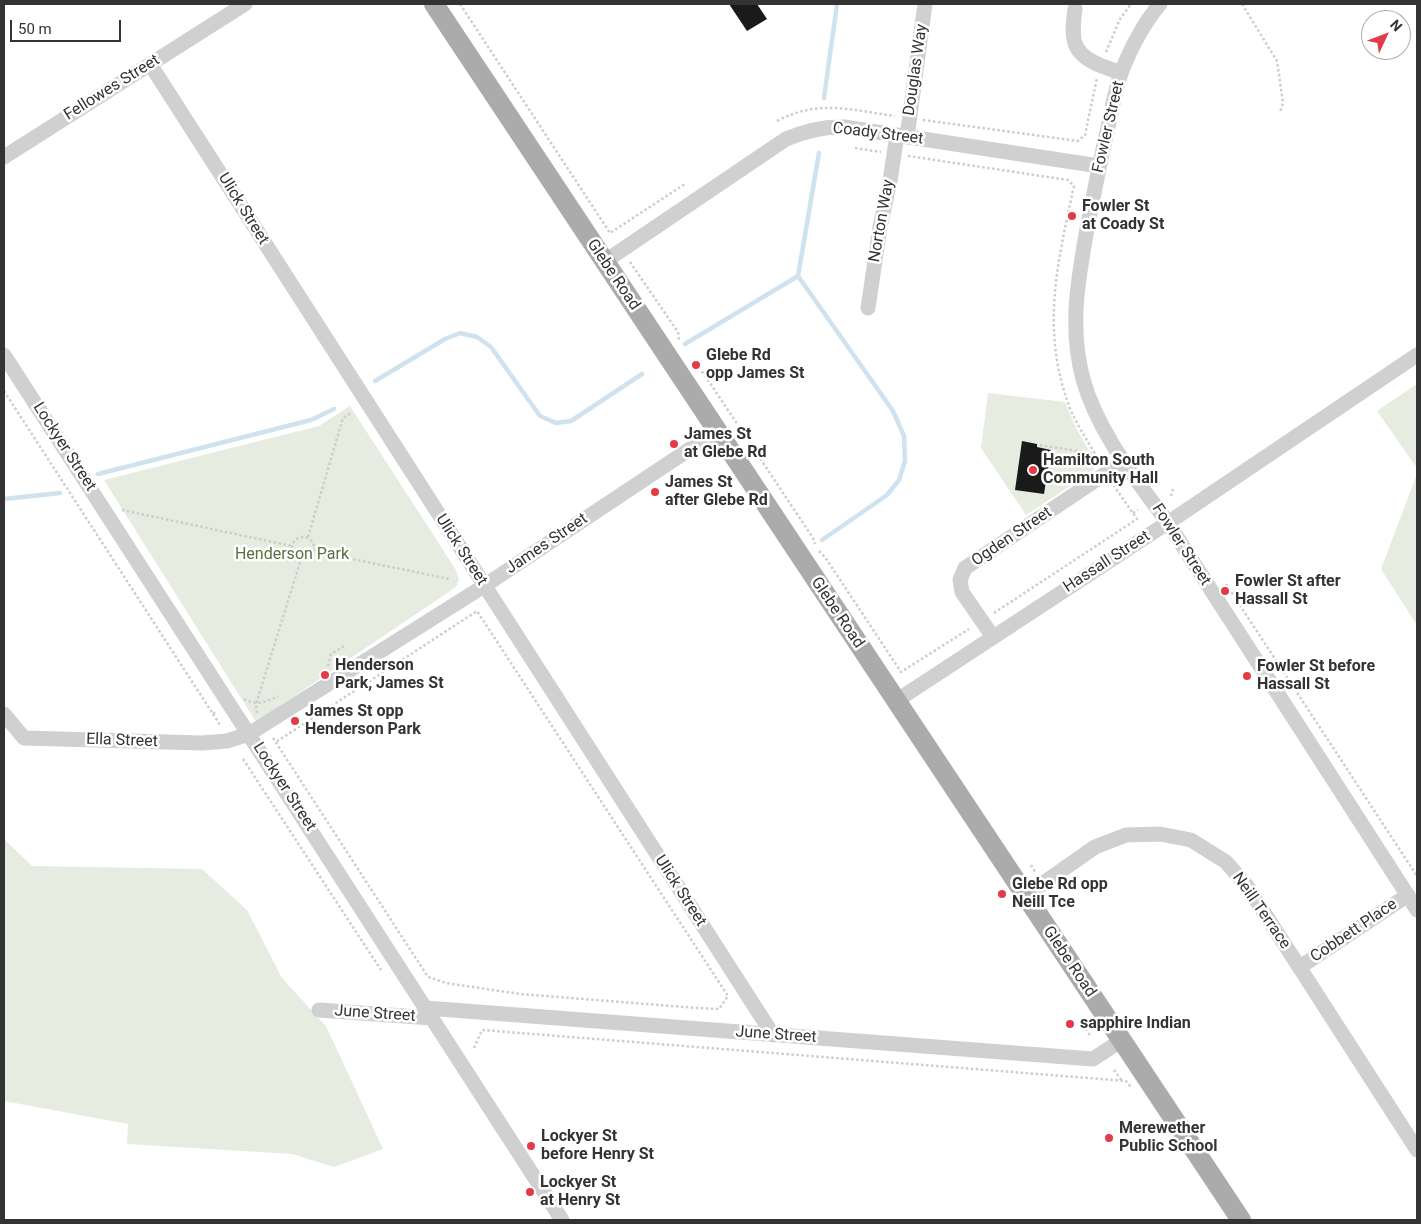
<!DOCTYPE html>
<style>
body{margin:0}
#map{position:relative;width:1421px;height:1224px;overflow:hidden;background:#fff;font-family:Roboto,sans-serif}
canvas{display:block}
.frame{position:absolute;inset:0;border:5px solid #333;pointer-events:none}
.north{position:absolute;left:1361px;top:10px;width:50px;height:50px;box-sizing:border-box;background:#fff;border:1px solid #adadad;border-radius:50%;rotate:47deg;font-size:14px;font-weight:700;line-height:20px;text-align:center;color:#333}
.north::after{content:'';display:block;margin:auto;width:18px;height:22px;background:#e63946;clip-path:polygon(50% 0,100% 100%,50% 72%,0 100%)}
.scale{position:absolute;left:10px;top:20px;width:111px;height:22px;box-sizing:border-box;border:2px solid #333;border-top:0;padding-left:6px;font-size:15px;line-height:18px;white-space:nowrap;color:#333;-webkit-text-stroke:4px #fff;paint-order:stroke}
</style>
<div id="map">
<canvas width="1421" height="1224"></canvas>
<div class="frame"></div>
<div class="north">N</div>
<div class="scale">50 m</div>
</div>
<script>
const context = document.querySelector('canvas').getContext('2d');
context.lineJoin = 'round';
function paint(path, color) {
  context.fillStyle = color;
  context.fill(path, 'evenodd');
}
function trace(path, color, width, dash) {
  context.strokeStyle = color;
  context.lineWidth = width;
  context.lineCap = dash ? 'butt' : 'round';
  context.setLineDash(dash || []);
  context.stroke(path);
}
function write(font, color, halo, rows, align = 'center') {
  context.font = font + ' Roboto,sans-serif';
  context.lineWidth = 5;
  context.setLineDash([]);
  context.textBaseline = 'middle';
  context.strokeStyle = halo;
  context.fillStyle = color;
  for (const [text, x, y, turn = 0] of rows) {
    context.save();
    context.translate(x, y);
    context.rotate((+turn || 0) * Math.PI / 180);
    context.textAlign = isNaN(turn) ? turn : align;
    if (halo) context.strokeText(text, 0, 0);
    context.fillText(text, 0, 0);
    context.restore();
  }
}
paint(new Path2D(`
 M1417,384V468L1377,411Z
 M988,393L1065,402L1076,428L1092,456L1094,470L1026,515L981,448Z
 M350,406L456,570L459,579L456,587L256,722L104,480L319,426Z
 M1417,474V625L1381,569Z
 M4,839L32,866L202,869L247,910L282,978L326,1026L383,1149L334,1167L292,1154L127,1144L128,1124L4,1101Z`), '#e6ecdf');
trace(new Path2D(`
 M824,98L837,4
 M819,153L798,276L893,411L904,436L905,461L899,480L887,495L822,540
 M685,344L798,276
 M375,381L445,339L460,333L477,337L491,347L540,416L556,423L571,421L642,374
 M98,474L311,420L334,409
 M4,499L60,493`), '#cfe2ee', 4.5);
paint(new Path2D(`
 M729,4H757L767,19L747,31Z
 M1022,441L1037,444V447L1051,450L1044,494L1015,490Z`), '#1a1a1a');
trace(new Path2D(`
 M460,4L610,233L685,184
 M1242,4L1277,61L1283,103L1280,112
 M1106,52L1120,19L1131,4
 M923,120L1078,141L1085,135L1097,78
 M777,121C819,99 850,110 895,116
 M855,148L881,152
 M908,156L1068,180L1074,186C1057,265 1040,332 1071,411C1078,426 1087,440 1095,454
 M630,262L678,332L679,340
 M695,364L704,374L813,538L815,544
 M4,391L213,714L216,711
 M1040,445L1095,454L1099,460
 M1171,496L1173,489
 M122,510L292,546
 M1133,513L1138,510
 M292 548a11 11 0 1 1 22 0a11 11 0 1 1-22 0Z
 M308,537L343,418L351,413
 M314,551L449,579
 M819,551L825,557L901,672L969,629
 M1226,584L1417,876
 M994,613L1137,519L1114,486
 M328,666L331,654L344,646
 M244,699C256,706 267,702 278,696
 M257,713L256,704L301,559
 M213,714L220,725
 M273,738L428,977L446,983L520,994L697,1008L719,1009L728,996L477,611L276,742
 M243,759L381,970
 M1031,865L1035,872
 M1084,1024L1090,1036
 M474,1048L482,1030L1126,1081L1131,1087
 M1114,1070L1122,1081`), '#cdcdcd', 2.5, [2.5, 2.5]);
trace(new Path2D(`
 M1160,4C1144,23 1130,50 1121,73C1114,93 1111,116 1106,136C1099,167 1093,198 1087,229C1078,280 1069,327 1083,379C1098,433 1136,479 1168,523L1417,910
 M1075,9C1071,39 1071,54 1102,66C1109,69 1115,70 1121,74
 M150,64L773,1035
 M907,137L925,4
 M4,157L245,4
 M604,262L786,139C805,131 823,126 844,127L1099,166
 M868,308L880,227L890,181L897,135
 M4,355L562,1220
 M993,637L962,592L960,580L965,568L1124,461
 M896,701L1181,514L1417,355
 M4,714L24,738L202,743L227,741L249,734L484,586L717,431
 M1025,896L1095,847L1126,835L1160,834L1191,840L1226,862L1247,886L1417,1150
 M1300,967L1408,895
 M426,1008L1093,1059L1122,1040
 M319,1010L432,1018`), '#d0d0d0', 15);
trace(new Path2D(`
 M434,4L1241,1220`), '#ababab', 20);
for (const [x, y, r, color] of [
 [1072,216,5,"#e63946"],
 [696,365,5,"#e63946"],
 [674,444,5,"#e63946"],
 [1033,470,5,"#e63946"],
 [655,492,5,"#e63946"],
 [1225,591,5,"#e63946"],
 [325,675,5,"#e63946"],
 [1247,676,5,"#e63946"],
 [295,721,5,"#e63946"],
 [1002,894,5,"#e63946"],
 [1070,1024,5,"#e63946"],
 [1109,1138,5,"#e63946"],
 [531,1146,5,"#e63946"],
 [530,1192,5,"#e63946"]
]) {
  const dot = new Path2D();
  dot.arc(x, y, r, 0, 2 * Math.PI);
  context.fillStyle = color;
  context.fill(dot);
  trace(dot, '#fff', 2);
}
write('16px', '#333', '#fff', [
 ["Douglas Way",916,70,-82],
 ["Fellowes Street",112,88,-32],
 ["Fowler Street",1109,127,-77],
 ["Coady Street",878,134,7],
 ["Ulick Street",243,209,58],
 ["Norton Way",882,221,-80],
 ["Glebe Road",613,275,56],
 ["Lockyer Street",64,447,57],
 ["Ogden Street",1012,537,-34],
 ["James Street",547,544,-34],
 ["Fowler Street",1181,545,57],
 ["Ulick Street",461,550,57],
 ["Hassall Street",1107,562,-33],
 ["Glebe Road",837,613,56],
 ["Ella Street",122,741,2],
 ["Lockyer Street",284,787,57],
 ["Ulick Street",680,891,57],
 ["Neill Terrace",1261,911,55],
 ["Cobbett Place",1354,931,-34],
 ["Glebe Road",1069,962,56],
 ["June Street",375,1014,4],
 ["June Street",776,1035,4]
]);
write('bold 16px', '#333', '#fff', [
 ["Fowler St",1082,207],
 ["at Coady St",1082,225],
 ["Glebe Rd",706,356],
 ["opp James St",706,374],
 ["James St",684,435],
 ["at Glebe Rd",684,453],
 ["Hamilton South",1043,461],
 ["Community Hall",1043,479],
 ["James St",665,483],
 ["after Glebe Rd",665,501],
 ["Fowler St after",1235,582],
 ["Hassall St",1235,600],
 ["Henderson",335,666],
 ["Park, James St",335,684],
 ["Fowler St before",1257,667],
 ["Hassall St",1257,685],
 ["James St opp",305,712],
 ["Henderson Park",305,730],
 ["Glebe Rd opp",1012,885],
 ["Neill Tce",1012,903],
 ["sapphire Indian",1080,1024],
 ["Merewether",1119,1129],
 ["Public School",1119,1147],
 ["Lockyer St",541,1137],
 ["before Henry St",541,1155],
 ["Lockyer St",540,1183],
 ["at Henry St",540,1201]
], 'left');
write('16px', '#56703f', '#fff', [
 ["Henderson Park",292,555]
]);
</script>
